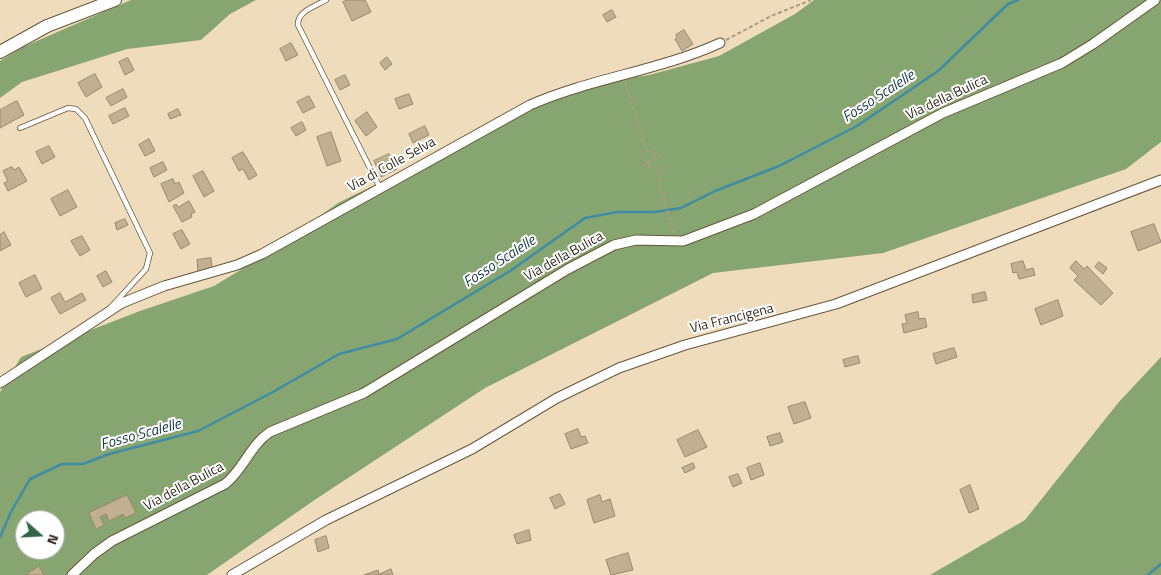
<!DOCTYPE html>
<style>
body{margin:0}
#map{position:relative;width:1161px;height:575px;overflow:hidden;background:#efdcbc;font-family:"Titillium Web",sans-serif}
canvas{display:block}
.north{position:absolute;left:15px;top:510px;width:50px;height:50px;box-sizing:border-box;background:#fff;border:1px solid #aca9a5;border-radius:50%;rotate:109deg;font-size:14px;font-weight:700;line-height:20px;text-align:center;color:#30291d}
.north::after{content:'';display:block;margin:auto;width:18px;height:22px;background:#2f6449;clip-path:polygon(50% 0,100% 100%,50% 72%,0 100%)}
</style>
<div id="map">
<canvas width="1161" height="575"></canvas>
<div class="north">N</div>
</div>
<script>
const context = document.querySelector('canvas').getContext('2d');
context.lineJoin = 'round';
function paint(path, color) {
  context.fillStyle = color;
  context.fill(path, 'evenodd');
}
function trace(path, color, width, dash) {
  context.strokeStyle = color;
  context.lineWidth = width;
  context.lineCap = dash ? 'butt' : 'round';
  context.setLineDash(dash || []);
  context.stroke(path);
}
function write(font, color, halo, rows, align = 'center') {
  context.font = font + ' "Titillium Web",sans-serif';
  context.lineWidth = 4;
  context.setLineDash([]);
  context.textBaseline = 'middle';
  context.strokeStyle = halo;
  context.fillStyle = color;
  for (const [text, x, y, turn = 0] of rows) {
    context.save();
    context.translate(x, y);
    context.rotate((+turn || 0) * Math.PI / 180);
    context.textAlign = isNaN(turn) ? turn : align;
    if (halo) context.strokeText(text, 0, 0);
    context.fillText(text, 0, 0);
    context.restore();
  }
}
paint(new Path2D(`
 M131,0H256L230,14L201,40L127,49L22,82L0,98V61L23,47Z
 M814,0H1161V142L1126,169L883,253L713,273L485,388L313,501L207,575H0V392L21,357L140,311L214,286L270,252L338,203L502,122L591,83L649,75L719,56L795,14ZM25,520H55V550H25Z
 M1161,357V575H930L1025,520L1118,403Z`), '#87a570');
trace(new Path2D(`
 M0,537L11,512L30,479L62,464H83L109,454L198,431L273,392L339,354L397,339L510,271L585,218L617,212H655L681,208L715,191L779,166L857,126L938,71L1008,4L1018,0
 M1148,575L1161,564`), '#3f8ca4', 2.5);
const building = new Path2D(`
 M347,0H365L371,12L352,21L343,2Z
 M612,10L616,17L607,22L603,15Z
 M684,30L693,44L682,51L675,39L677,38L676,35Z
 M291,43L298,55L286,61L280,49Z
 M387,57L392,64L385,70L380,63Z
 M128,58L134,70L125,75L119,62Z
 M95,74L102,87L86,97L78,83Z
 M345,75L350,85L340,90L335,80Z
 M123,89L127,97L111,106L106,98Z
 M409,94L413,104L399,109L395,99Z
 M309,96L315,107L303,113L297,102Z
 M17,101L24,115L0,128V110Z
 M125,108L129,116L113,124L109,116Z
 M178,109L181,115L170,119L168,114Z
 M367,112L377,127L366,136L355,121Z
 M302,122L306,130L296,136L291,128Z
 M425,126L429,135L413,143L409,134Z
 M331,132L341,161L327,166L317,137Z
 M149,139L155,151L145,156L139,145Z
 M49,146L55,157L42,164L36,152Z
 M243,152L257,175L249,180L243,169L239,171L232,158Z
 M389,154L397,169L381,177L374,161Z
 M163,162L167,170L154,177L150,168Z
 M12,167L14,170L19,167L27,181L8,191L4,183L8,181L3,171Z
 M203,171L214,191L204,197L193,176Z
 M173,179L175,184L179,182L184,193L169,202L161,184Z
 M68,190L77,207L60,216L51,199Z
 M189,201L195,212L191,214L192,217L182,222L173,206L176,204L178,207Z
 M125,219L128,225L117,230L115,223Z
 M1154,224L1161,242L1138,251L1131,232Z
 M182,230L190,244L181,249L173,234Z
 M4,232L11,245L0,251V235Z
 M82,236L90,250L80,256L71,241Z
 M211,258L212,269L198,271L197,260Z
 M1023,261L1026,270L1033,268L1035,275L1019,279L1017,272L1013,273L1011,264Z
 M1076,261L1084,269L1087,266L1113,293L1101,305L1074,280L1078,276L1070,268Z
 M1099,262L1107,268L1103,274L1095,267Z
 M106,271L112,282L103,287L97,276Z
 M35,275L42,289L26,297L19,283Z
 M985,292L987,300L973,303L972,295Z
 M60,293L65,302L82,293L86,300L60,314L51,298Z
 M1058,300L1063,316L1041,325L1035,309Z
 M918,312L919,319L925,318L927,327L904,333L902,324L907,323L905,315Z
 M954,348L957,357L936,364L933,354Z
 M858,356L860,363L845,367L843,360Z
 M805,402L811,418L794,424L788,407Z
 M578,429L581,437L585,436L588,443L571,449L565,434Z
 M698,430L707,447L685,457L677,440Z
 M780,433L783,442L770,446L767,437Z
 M693,463L695,468L685,473L682,468Z
 M760,463L764,475L751,480L747,468Z
 M738,474L742,483L733,487L729,477Z
 M970,485L979,509L969,513L960,490Z
 M560,494L565,504L555,509L550,498Z
 M127,495L136,513L125,518L123,514L109,521L106,514L100,517L104,525L96,529L89,513Z
 M600,495L602,502L610,499L615,516L594,523L587,500Z
 M529,530L531,540L517,544L514,535Z
 M326,536L329,548L318,552L315,540Z
 M628,553L633,570L611,575L606,560Z
 M39,566L44,575H26Z
 M391,569L393,575H364L378,570L379,574Z`);
paint(building, '#c1af91');
trace(building, '#99886b', 1);
const service = new Path2D(`
 M326,0C316,6 297,11 298,25L380,188
 M20,128L68,108L76,109L85,118L150,253L146,269L111,307`);
const minor = new Path2D(`
 M0,383L122,303L164,286L237,265L262,254L530,105C591,78 659,71 720,43
 M72,575L94,554L112,541L225,484C244,469 250,445 270,432L364,393L568,269L614,245L636,240L683,241L754,214L943,113L1062,63L1093,44L1155,0
 M232,575L326,520L472,449L557,398L619,368L685,345L836,304L1161,180`);
const secondary = new Path2D(`
 M0,52L47,26L115,0`);
trace(service, '#66563a', 6);
trace(minor, '#66563a', 11);
trace(secondary, '#66563a', 14);
trace(new Path2D(`
 M726,40L771,16L811,0
 M625,82L646,150L660,155L643,165L663,169L659,182L674,233`), '#aa9b82', 2, [4, 2.5]);
trace(service, '#fff', 4.5);
trace(minor, '#fff', 9);
trace(secondary, '#fff', 12);
write('14px', '#30291d', '#fff', [
 ["Via della Bulica",947,98,-25],
 ["Via di Colle Selva",392,165,-29],
 ["Via della Bulica",564,257,-29],
 ["Via Francigena",732,319,-14],
 ["Via della Bulica",184,487,-28]
]);
write('italic 15px', '#163a45', '#fff', [
 ["Fosso Scalelle",879,97,-33],
 ["Fosso Scalelle",500,262,-33],
 ["Fosso Scalelle",141,435,-15]
]);
</script>
